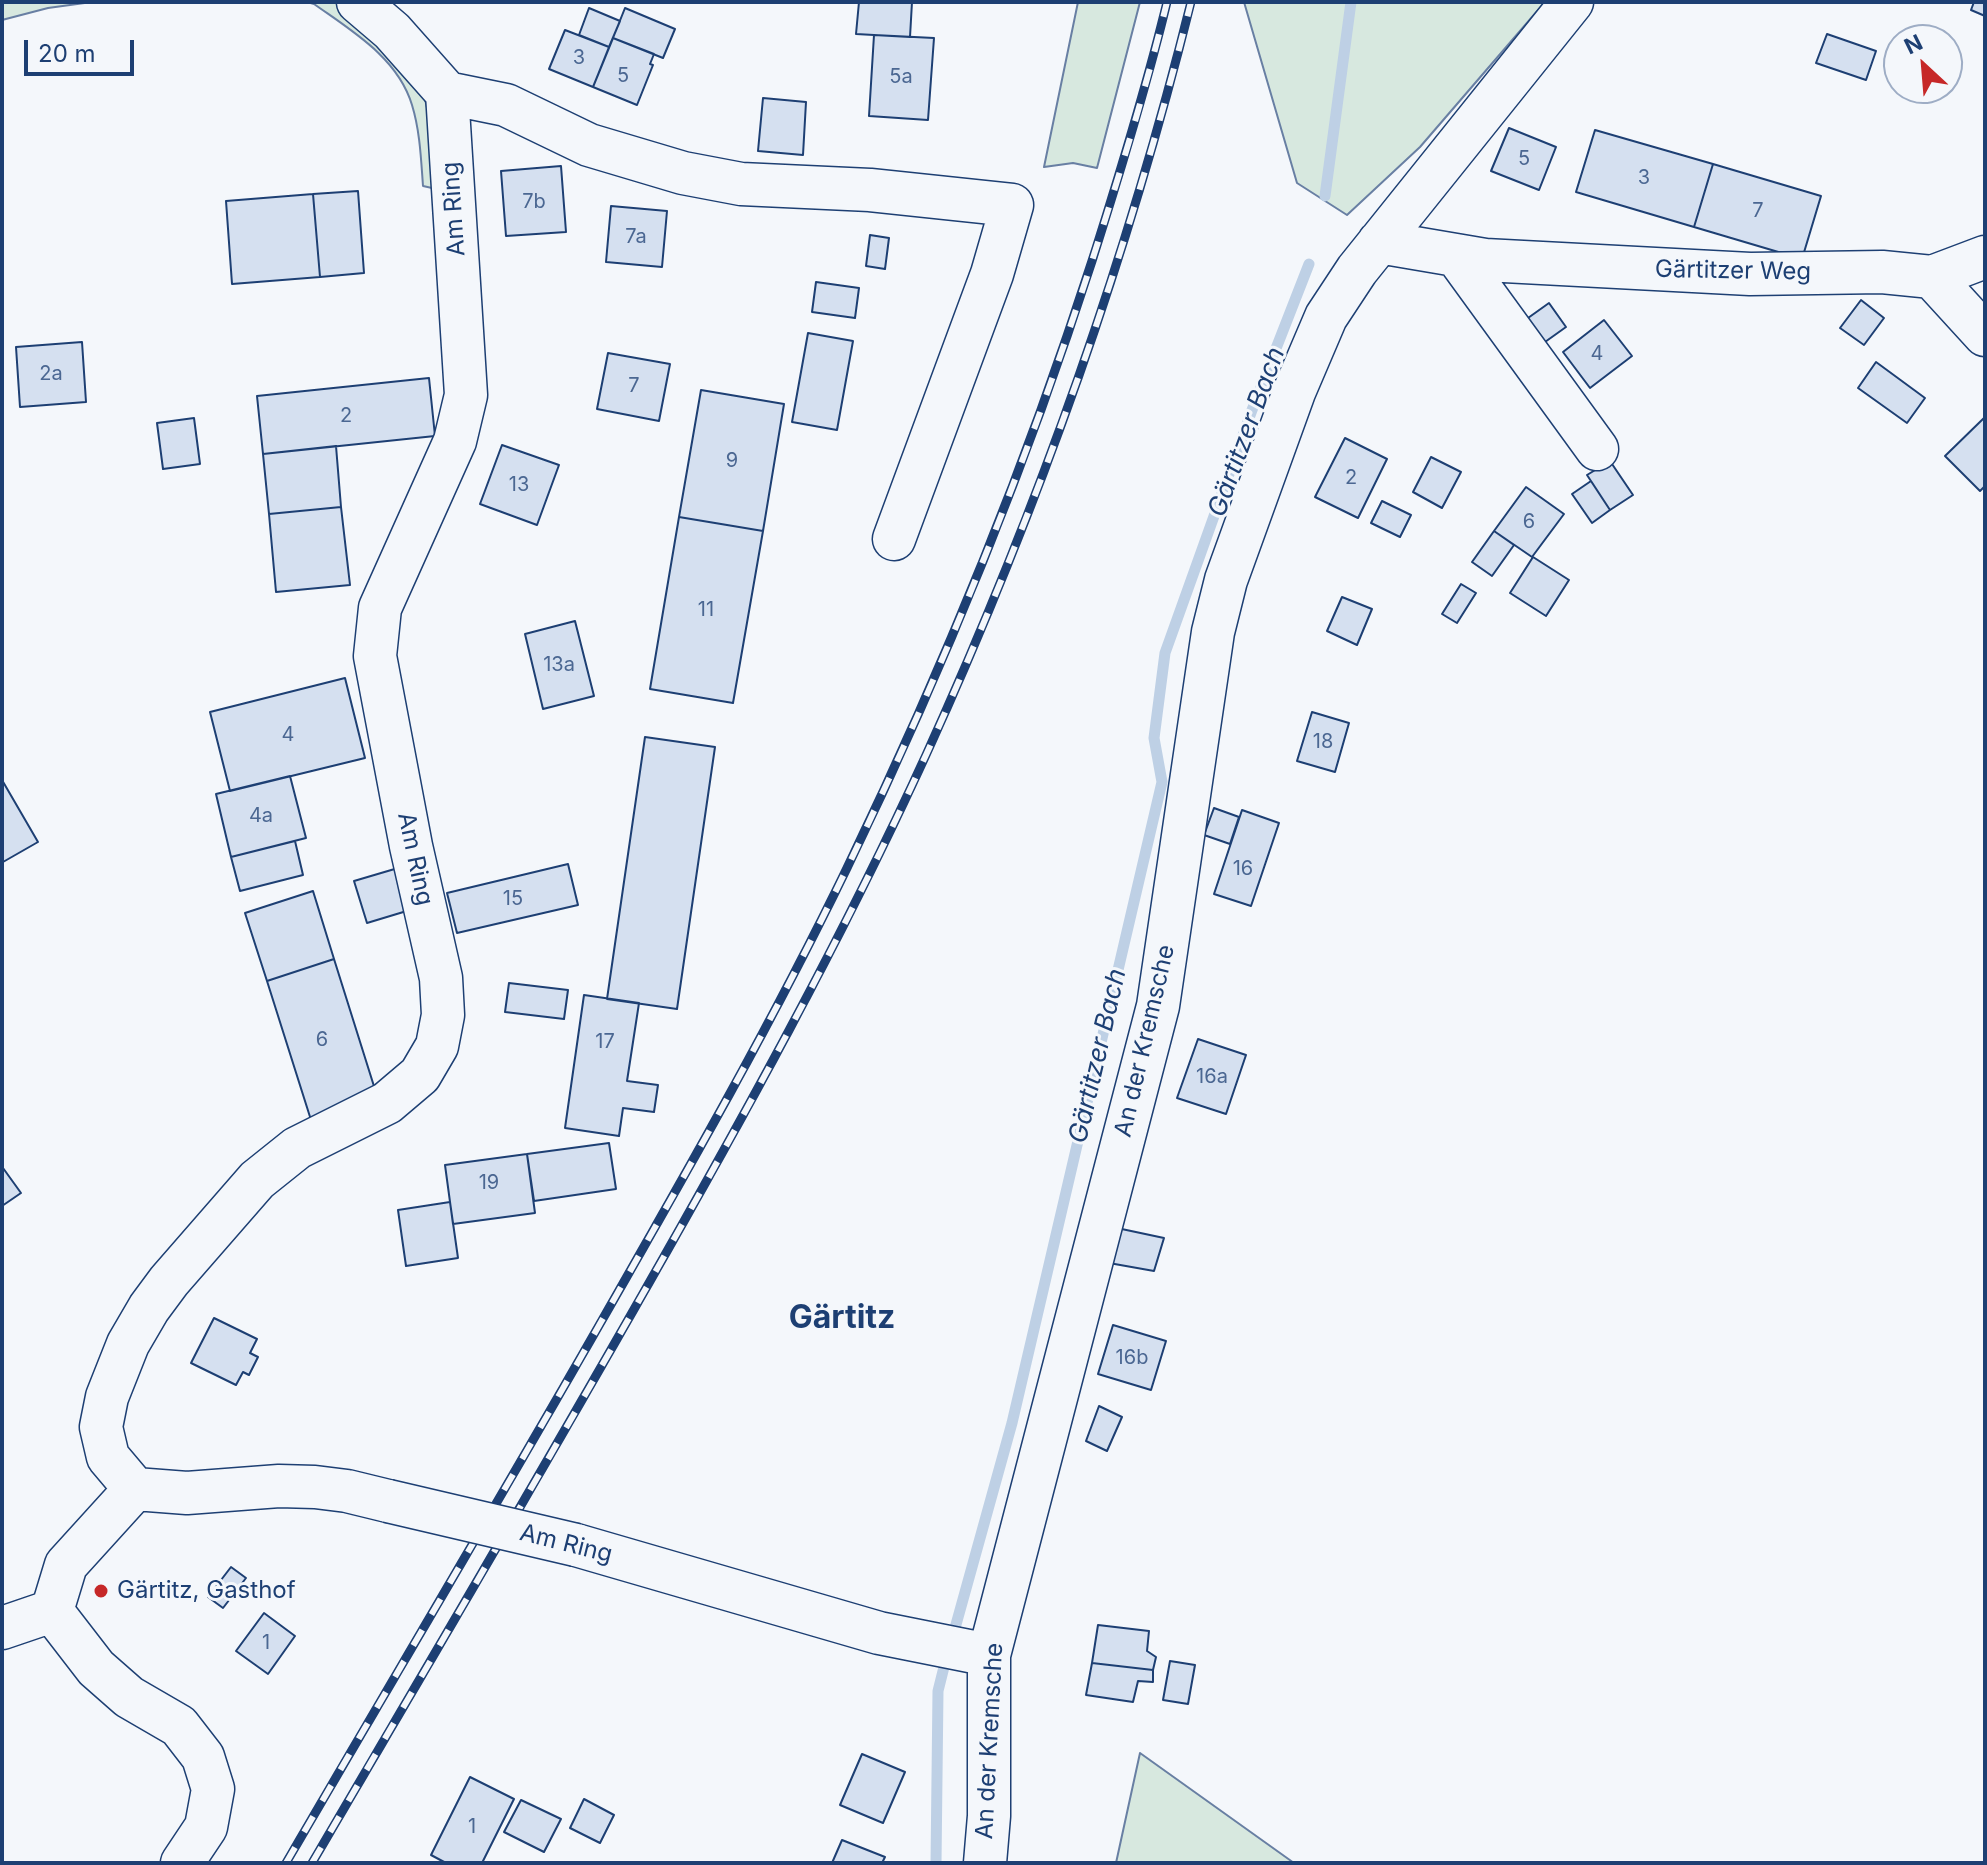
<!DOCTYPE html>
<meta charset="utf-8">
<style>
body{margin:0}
#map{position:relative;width:1987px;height:1865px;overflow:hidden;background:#f4f7fb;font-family:Inter,sans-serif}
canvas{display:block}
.frame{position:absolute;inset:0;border:4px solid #1d3f73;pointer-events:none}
.north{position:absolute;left:1883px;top:24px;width:80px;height:80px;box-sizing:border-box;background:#f4f7fb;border:2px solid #9eadc5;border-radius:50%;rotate:334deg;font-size:22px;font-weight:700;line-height:32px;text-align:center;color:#1d3f73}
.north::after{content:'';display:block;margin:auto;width:28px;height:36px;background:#c62828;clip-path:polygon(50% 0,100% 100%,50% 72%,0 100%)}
.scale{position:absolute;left:24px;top:40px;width:110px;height:36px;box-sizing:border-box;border:4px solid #1d3f73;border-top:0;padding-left:10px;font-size:24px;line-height:28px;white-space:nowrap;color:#1d3f73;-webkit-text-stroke:6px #f4f7fb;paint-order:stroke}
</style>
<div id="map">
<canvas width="1987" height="1865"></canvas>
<div class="frame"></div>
<div class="north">N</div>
<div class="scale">20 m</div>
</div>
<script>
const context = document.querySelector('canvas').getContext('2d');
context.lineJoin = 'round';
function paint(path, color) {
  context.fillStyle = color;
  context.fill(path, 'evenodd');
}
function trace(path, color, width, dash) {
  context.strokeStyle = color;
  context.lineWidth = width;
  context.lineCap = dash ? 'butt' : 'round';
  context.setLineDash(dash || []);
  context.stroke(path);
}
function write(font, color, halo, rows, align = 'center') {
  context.font = font + ' Inter,sans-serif';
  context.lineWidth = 6;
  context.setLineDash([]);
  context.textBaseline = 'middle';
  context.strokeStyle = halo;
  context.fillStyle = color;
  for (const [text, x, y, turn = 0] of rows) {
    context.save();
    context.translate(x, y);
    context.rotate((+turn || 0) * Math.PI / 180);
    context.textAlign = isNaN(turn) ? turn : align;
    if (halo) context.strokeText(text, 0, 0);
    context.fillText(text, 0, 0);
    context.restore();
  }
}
const green = new Path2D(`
 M2,2H92L48,8L2,20Z
 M307,2H336L388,46L424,95L431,125L432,188L423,186C421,159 420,131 412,105C398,58 352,31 314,4Z
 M1078,2H1140L1097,168L1073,163L1044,167Z
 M1244,2H1545L1420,147L1347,215L1297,183Z
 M1140,1753L1294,1863H1116Z`);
paint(green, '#d7e8df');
trace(green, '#687fa3', 2);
trace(new Path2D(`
 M1325,196L1351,2
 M952,1639L1012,1423L1162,782L1154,738L1165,653L1252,410L1309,264
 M936,1863L938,1691L947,1655`), '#bed0e5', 11);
const building = new Path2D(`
 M859,2H912L910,37L856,34Z
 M1974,2H1985V16L1971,10Z
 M589,8L620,21L609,47L579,35Z
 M625,8L675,29L663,58L613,38Z
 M565,30L609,47L593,87L549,69Z
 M1827,34L1876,51L1866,80L1816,63Z
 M874,35L934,38L928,120L869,116Z
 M613,38L654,54L650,64L653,65L637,105L593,87Z
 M763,98L806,102L803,155L758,151Z
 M1509,128L1556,147L1539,190L1491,171Z
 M1595,130L1713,164L1694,227L1576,192Z
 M1713,164L1821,196L1802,259L1694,227Z
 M561,166L566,232L506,236L501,171Z
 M358,191L364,273L320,277L313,194Z
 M313,194L320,277L232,284L226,201Z
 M611,206L667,211L662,267L606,262Z
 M870,235L889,238L885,269L866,266Z
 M816,282L859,288L855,318L812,312Z
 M1861,300L1884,318L1864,345L1840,328Z
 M1549,303L1566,327L1538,347L1521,323Z
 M1604,320L1632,356L1590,388L1563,352Z
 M808,333L853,341L837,430L792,422Z
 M82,342L86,402L20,407L16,347Z
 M608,353L670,364L659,421L597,409Z
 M1876,362L1925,398L1907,423L1858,388Z
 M429,378L435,436L263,454L257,396Z
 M701,390L784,404L763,531L679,517Z
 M1985,417V486L1980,491L1945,456Z
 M194,418L200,464L163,469L157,423Z
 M1345,438L1387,459L1358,518L1315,497Z
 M502,445L559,465L537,525L480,504Z
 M336,446L341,507L269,514L263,454Z
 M1431,457L1461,472L1442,508L1413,492Z
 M1610,461L1633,495L1610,510L1587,475Z
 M1591,481L1610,510L1592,523L1572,494Z
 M1526,487L1564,514L1532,557L1494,531Z
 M1382,501L1411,515L1400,537L1371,523Z
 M341,507L350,585L276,592L269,514Z
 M679,517L763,531L733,703L650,689Z
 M1494,531L1514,545L1492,576L1472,562Z
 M1533,557L1569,580L1546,616L1510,593Z
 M1461,584L1476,593L1457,623L1442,614Z
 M1342,597L1372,609L1357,645L1327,631Z
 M575,621L594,696L543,709L525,634Z
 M345,678L365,758L230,791L210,712Z
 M1312,712L1349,723L1335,772L1297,761Z
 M645,737L715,747L677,1009L607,999Z
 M290,776L306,838L231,857L216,794Z
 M2,780L38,842L3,862L2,861Z
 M1214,808L1239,817L1230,844L1204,835Z
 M1242,810L1279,823L1251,906L1214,894Z
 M295,841L303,875L240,891L231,857Z
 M568,864L578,905L457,933L447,893Z
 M398,868L410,910L367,923L354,881Z
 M313,891L334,959L267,981L245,913Z
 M334,959L378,1099L311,1120L267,981Z
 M509,983L568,990L564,1019L505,1012Z
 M584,995L639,1003L627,1081L658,1085L654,1112L623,1108L619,1136L565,1128Z
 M1198,1039L1246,1055L1226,1114L1177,1098Z
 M609,1143L616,1189L534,1201L527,1154Z
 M527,1154L535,1213L453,1224L445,1165Z
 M3,1168L21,1193L2,1206V1169Z
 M450,1202L458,1258L406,1266L398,1210Z
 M1117,1228L1164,1238L1154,1271L1109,1263Z
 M214,1318L257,1339L250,1353L258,1357L249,1375L243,1372L236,1385L191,1363Z
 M1113,1325L1166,1341L1151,1390L1098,1374Z
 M1099,1406L1122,1417L1107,1451L1086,1441Z
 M231,1567L246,1578L223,1608L208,1597Z
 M264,1613L295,1636L268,1674L236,1651Z
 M1098,1625L1149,1631L1147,1651L1156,1657L1153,1670L1092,1663Z
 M1170,1661L1195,1665L1188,1704L1163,1700Z
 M1092,1663L1153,1670V1682L1138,1681L1133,1702L1086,1695Z
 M862,1754L905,1772L883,1823L840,1805Z
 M470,1777L514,1799L482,1863H446L431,1855Z
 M584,1799L614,1815L600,1843L570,1828Z
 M521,1800L561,1819L544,1852L504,1832Z
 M842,1840L885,1857L882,1863H832Z`);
paint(building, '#d5e0f0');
trace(building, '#1d3f73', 2);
const minor = new Path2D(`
 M358,2L392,31L447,93L466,395L455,441L380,608L375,656L411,846L441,978L443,1015L437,1046L420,1075L387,1103L297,1148L257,1180L169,1281L149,1308L128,1344L107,1397L101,1427L108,1457L135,1489L187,1493L279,1486L315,1487L347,1491L388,1501
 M447,93L506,105L589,145L683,173L741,184L870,190L1012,205L992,274L894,539
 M1379,242L1485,260L1750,274L1882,272L1932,277L1985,335
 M1456,255L1597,449
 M1932,277L1985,257
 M576,1545L879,1633L989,1655
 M52,1611L96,1668L129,1697L179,1726L203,1757L213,1789L206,1827L182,1863
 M52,1611L66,1565L135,1489
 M2,1628L52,1611
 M985,1863L989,1816V1655L1158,1006L1213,632L1226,580L1294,392L1326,317L1357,270L1572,2`);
trace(minor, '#1d3f73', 45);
trace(minor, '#f4f7fb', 42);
const rail = new Path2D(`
 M286,1863C392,1681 500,1499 605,1315C689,1168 773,1021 847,868C942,671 1025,469 1092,261C1119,176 1146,89 1167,2
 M312,1863C422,1675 533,1487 641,1297C742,1120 841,941 926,755C1036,513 1127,260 1191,2`);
trace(rail, '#1d3f73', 9);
trace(rail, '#f4f7fb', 6, [18]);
const minorBridge = new Path2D(`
 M388,1501L576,1545`);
trace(minorBridge, '#1d3f73', 45, []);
trace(minorBridge, '#f4f7fb', 42);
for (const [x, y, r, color] of [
 [101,1591,8,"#c62828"]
]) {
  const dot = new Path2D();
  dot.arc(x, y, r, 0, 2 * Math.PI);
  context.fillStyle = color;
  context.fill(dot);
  trace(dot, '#f4f7fb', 3);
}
write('20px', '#4b6792', null, [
 ["3",579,58],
 ["5",623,76],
 ["5a",901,77],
 ["5",1524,159],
 ["3",1644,178],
 ["7b",534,202],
 ["7",1758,211],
 ["7a",636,237],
 ["4",1597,354],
 ["2a",51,374],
 ["7",634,386],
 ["2",346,416],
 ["9",732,461],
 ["2",1351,478],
 ["13",519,485],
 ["6",1529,522],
 ["11",706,610],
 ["13a",559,665],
 ["4",288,735],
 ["18",1323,742],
 ["4a",261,816],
 ["16",1243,869],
 ["15",513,899],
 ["6",322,1040],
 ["17",605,1042],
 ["16a",1212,1077],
 ["19",489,1183],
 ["16b",1132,1358],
 ["1",266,1643],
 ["1",472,1827]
]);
write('24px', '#1d3f73', '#f4f7fb', [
 ["Am Ring",454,209,-94],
 ["Gärtitzer Weg",1733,271,1],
 ["Am Ring",415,859,78],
 ["An der Kremsche",1145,1041,-77],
 ["Am Ring",566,1544,14],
 ["An der Kremsche",990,1741,-87]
]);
write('24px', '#1d3f73', '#f4f7fb', [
 ["Gärtitz, Gasthof",117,1591]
], 'left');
write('italic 26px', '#1d3f73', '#f4f7fb', [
 ["Gärtitzer Bach",1247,432,-70],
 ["Gärtitzer Bach",1098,1056,-77]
]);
write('bold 32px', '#1d3f73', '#f4f7fb', [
 ["Gärtitz",842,1318]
]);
</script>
